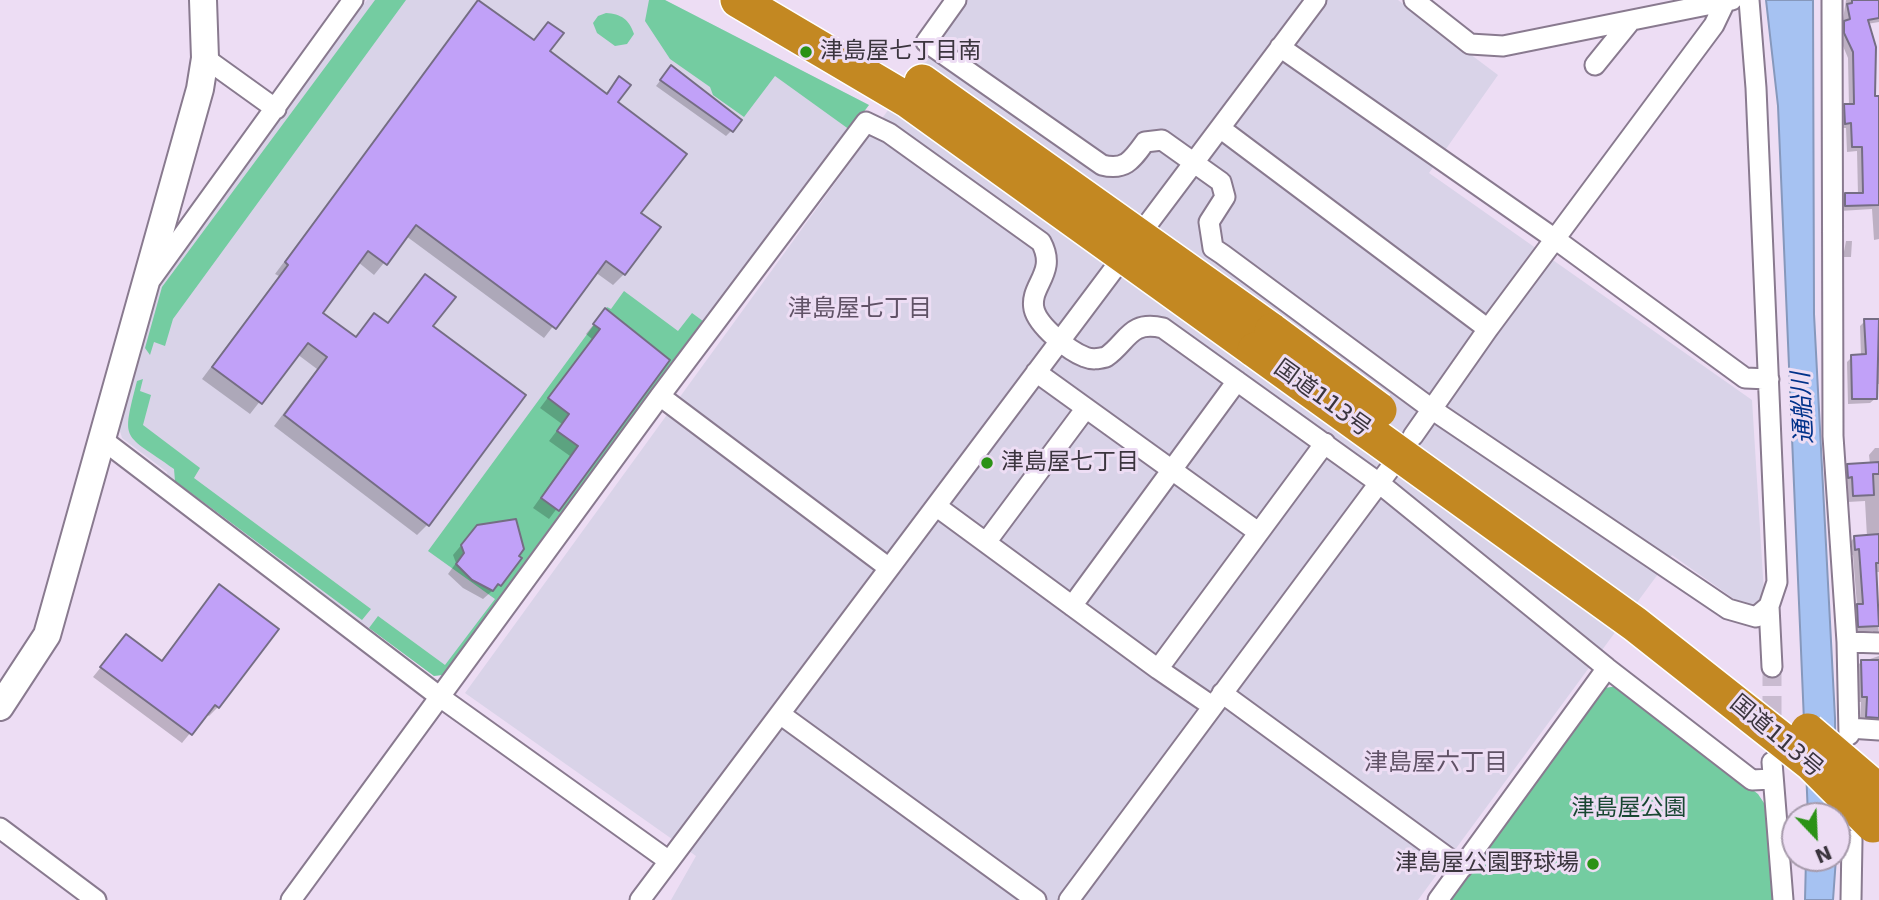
<!DOCTYPE html>
<meta charset="utf-8">
<style>
body{margin:0}
#map{position:relative;width:1879px;height:900px;overflow:hidden;background:#edddf4;font-family:"DejaVu Sans",sans-serif}
canvas{display:block}
.north{position:absolute;left:1781px;top:802px;width:70px;height:70px;box-sizing:border-box;background:#edddf4;border:2px solid #a69aab;border-radius:50%;rotate:157deg;font-size:19px;font-weight:700;line-height:28px;text-align:center;color:#3b353e}
.north::after{content:'';display:block;margin:auto;width:24px;height:32px;background:#2b9216;clip-path:polygon(50% 0,100% 100%,50% 72%,0 100%)}
</style>
<div id="map">
<canvas width="1879" height="900"></canvas>
<div class="north">N</div>
</div>
<script>
const context = document.querySelector('canvas').getContext('2d');
context.lineJoin = 'round';
function paint(path, color) {
  context.fillStyle = color;
  context.fill(path, 'evenodd');
}
function trace(path, color, width, dash) {
  context.strokeStyle = color;
  context.lineWidth = width;
  context.lineCap = dash ? 'butt' : 'round';
  context.setLineDash(dash || []);
  context.stroke(path);
}
function write(font, color, halo, rows, align = 'center') {
  context.font = font + ' "DejaVu Sans","Noto Sans JP",sans-serif';
  context.lineWidth = 6;
  context.setLineDash([]);
  context.textBaseline = 'middle';
  context.strokeStyle = halo;
  context.fillStyle = color;
  for (const [text, x, y, turn = 0] of rows) {
    context.save();
    context.translate(x, y);
    context.rotate((+turn || 0) * Math.PI / 180);
    context.textAlign = isNaN(turn) ? turn : align;
    if (halo) context.strokeText(text, 0, 0);
    context.fillText(text, 0, 0);
    context.restore();
  }
}
paint(new Path2D(`
 M367,0H665L869,105L450,674L434,676L168,479L167,472L122,438L119,428L158,284Z
 M968,0H1398L1498,75L1429,173L1752,400L1764,593L1751,611L1672,555L1418,900H671L696,856L465,693Z`), '#d9d3e8');
paint(new Path2D(`
 M375,0H406L173,319L165,346L154,342L150,355L145,348L162,287Z
 M649,0H665L869,105L850,130L775,76L744,117L713,95L710,87L670,59L645,21Z
 M606,13C621,14 629,19 634,34L627,44L615,46L597,33L593,23L598,16Z
 M624,291L678,331L692,313L707,324L450,674L434,676L369,628L378,616L445,665L495,599L428,551L607,307L611,309Z
 M143,379L140,391L151,395L143,425L200,468L194,478L371,609L362,620L175,481L174,469C123,432 121,444 137,381Z
 M1618,686L1758,794L1768,809L1779,900H1448L1604,688Z`), '#74cca1');
const water = new Path2D(`
 M1766,0H1813L1814,314L1835,718L1836,816H1808L1778,106Z
 M1806,858H1836L1833,900H1805Z`);
paint(water, '#a6c2f2');
trace(water, '#8698bc', 2);
paint(new Path2D(`
 M1846,0H1879V22L1867,24L1873,98H1879V239L1874,240L1872,209L1840,211V200L1845,195H1858L1857,151L1847,152L1846,128H1840V112L1849,106L1848,58L1840,39Z
 M479,1L533,41L548,25L547,51L605,94L620,79L616,103L639,213L624,274L613,285L595,272L544,338L406,236L374,275L358,262L320,313L354,338L374,315L386,324L425,276L431,327L428,524L417,535L274,426L317,369L297,354L250,414L202,379L279,276L275,274Z
 M666,73L739,120L731,131L726,136L656,86Z
 M1846,241H1852L1851,257H1843Z
 M605,310L668,360L549,519L533,508L570,456L549,441L562,424L540,408L592,339L586,334Z
 M1865,321H1879V384H1875L1876,398L1870,403L1848,404L1847,362L1852,357L1861,356L1860,326Z
 M1875,448H1879V572H1876L1879,640L1873,637V631L1853,633L1851,612L1857,606L1853,555H1849L1848,544L1854,538L1867,537L1865,501L1848,502L1847,483H1843L1842,472L1848,465L1870,464L1869,455Z
 M468,537L522,549L499,585L483,599L463,588L448,574L456,563L453,555Z
 M219,587L218,707L209,716L206,714L182,743L93,677L126,636L160,662Z
 M1879,656V720L1860,721L1861,702H1856L1855,668L1861,662Z`), '#0003');
const building = new Path2D(`
 M478,0L534,40L548,22L564,33L550,51L607,94L619,76L631,85L618,102L687,154L641,213L661,227L625,275L606,261L556,329L416,225L387,265L368,251L323,313L356,337L374,313L388,323L425,274L456,297L433,326L526,395L429,526L284,415L327,357L308,343L262,404L212,367L288,265L285,262Z
 M1852,0H1879V18L1868,20L1876,47L1875,96H1879V205L1845,206V193H1863L1862,147H1852L1851,123L1845,124L1844,104H1854L1853,52L1844,33V21L1850,19L1847,4L1852,3Z
 M671,65L742,120L733,132L660,80Z
 M605,308L670,360L559,511L541,498L578,446L557,431L569,414L548,398L600,329L593,324Z
 M1864,319H1879L1877,399H1852L1851,355L1866,354Z
 M1879,462V474H1873L1874,495L1853,496L1852,477L1848,478L1847,464Z
 M516,519L524,549L519,556L522,558L501,586L498,584L493,591L472,580L456,564L464,553L461,545L477,525Z
 M1879,534V563H1876L1879,626L1858,627L1857,604H1863L1859,549L1855,550L1854,536Z
 M219,584L279,629L219,708L215,705L192,735L100,667L126,634L162,661Z
 M1861,660H1879V718L1866,717L1867,697H1862Z`);
paint(building, '#c1a1f8');
trace(building, '#756d84', 2);
trace(new Path2D(`
 M1772,667V736`), '#c9bbd0', 19, [19, 10]);
const street = new Path2D(`
 M956,0L926,42L1102,165C1125,171 1132,160 1145,142L1162,140L1221,182L1225,197L1209,222L1213,248L1222,254L1433,410L1728,609L1756,617L1769,606L1777,582L1756,88L1749,0
 M1414,0L1470,44L1503,46L1732,0
 M1832,0L1833,436L1847,642L1849,735
 M1280,47L1555,239L1745,378L1769,379
 M205,58L276,109
 M1595,65L1629,23
 M1220,128L1488,329
 M152,278L353,0
 M1036,372L1258,532
 M660,396L889,568
 M1413,436L1488,329L1714,25L1725,2
 M103,440L440,697L669,861
 M936,506L1158,669L1212,706
 M987,541L1086,408
 M1072,606L1237,381
 M1769,606L1772,667
 M1847,642L1879,643
 M1158,669L1325,443
 M1222,693L1462,868
 M780,714L1036,900
 M1849,728L1879,730
 M1772,762L1783,900
 M0,828L96,900
 M291,900L660,396L866,122L889,133L1041,242C1058,273 1029,285 1034,309C1038,326 1069,351 1085,357C1092,360 1098,359 1106,357C1128,342 1129,320 1163,328L1379,483L1607,668L1752,780L1772,779
 M640,900L1316,0
 M1069,900L1400,455
 M1438,900L1607,668
 M1851,900L1852,840`);
const secondary = new Path2D(`
 M0,707L47,635L200,89L205,58L203,0`);
const highway = new Path2D(`
 M738,0L909,101L1255,350
 M922,82L1272,331`);
trace(street, '#897a8f', 23);
trace(secondary, '#897a8f', 30);
trace(highway, '#fff', 38);
trace(street, '#fff', 19);
trace(secondary, '#fff', 26);
trace(highway, '#c38822', 35);
const highwayBridge = new Path2D(`
 M1272,331L1379,410
 M1255,350L1635,624L1811,763L1873,825
 M1808,731L1877,790`);
trace(highwayBridge, '#fff', 38, []);
trace(highwayBridge, '#c38822', 35);
for (const [x, y, r, color] of [
 [806,52,7,"#2b9216"],
 [987,463,7,"#2b9216"],
 [1593,864,7,"#2b9216"]
]) {
  const dot = new Path2D();
  dot.arc(x, y, r, 0, 2 * Math.PI);
  context.fillStyle = color;
  context.fill(dot);
  trace(dot, '#edddf4', 2.5);
}
write('23px', '#3b353e', '#edddf4', [
 ["津島屋七丁目南",820,52],
 ["津島屋七丁目",1001,463],
 ["津島屋公園野球場",1579,864,"right"]
], 'left');
write('23px', '#3b353e', '#edddf4', [
 ["国道113号",1322,399,36],
 ["国道113号",1776,737,40]
]);
write('23px', '#184732', '#edddf4', [
 ["津島屋公園",1629,809]
]);
write('24px', '#605266', '#edddf4', [
 ["津島屋七丁目",860,310],
 ["津島屋六丁目",1436,764]
]);
write('italic 24px', '#00328a', '#edddf4', [
 ["通船川",1804,408,-93]
]);
</script>
